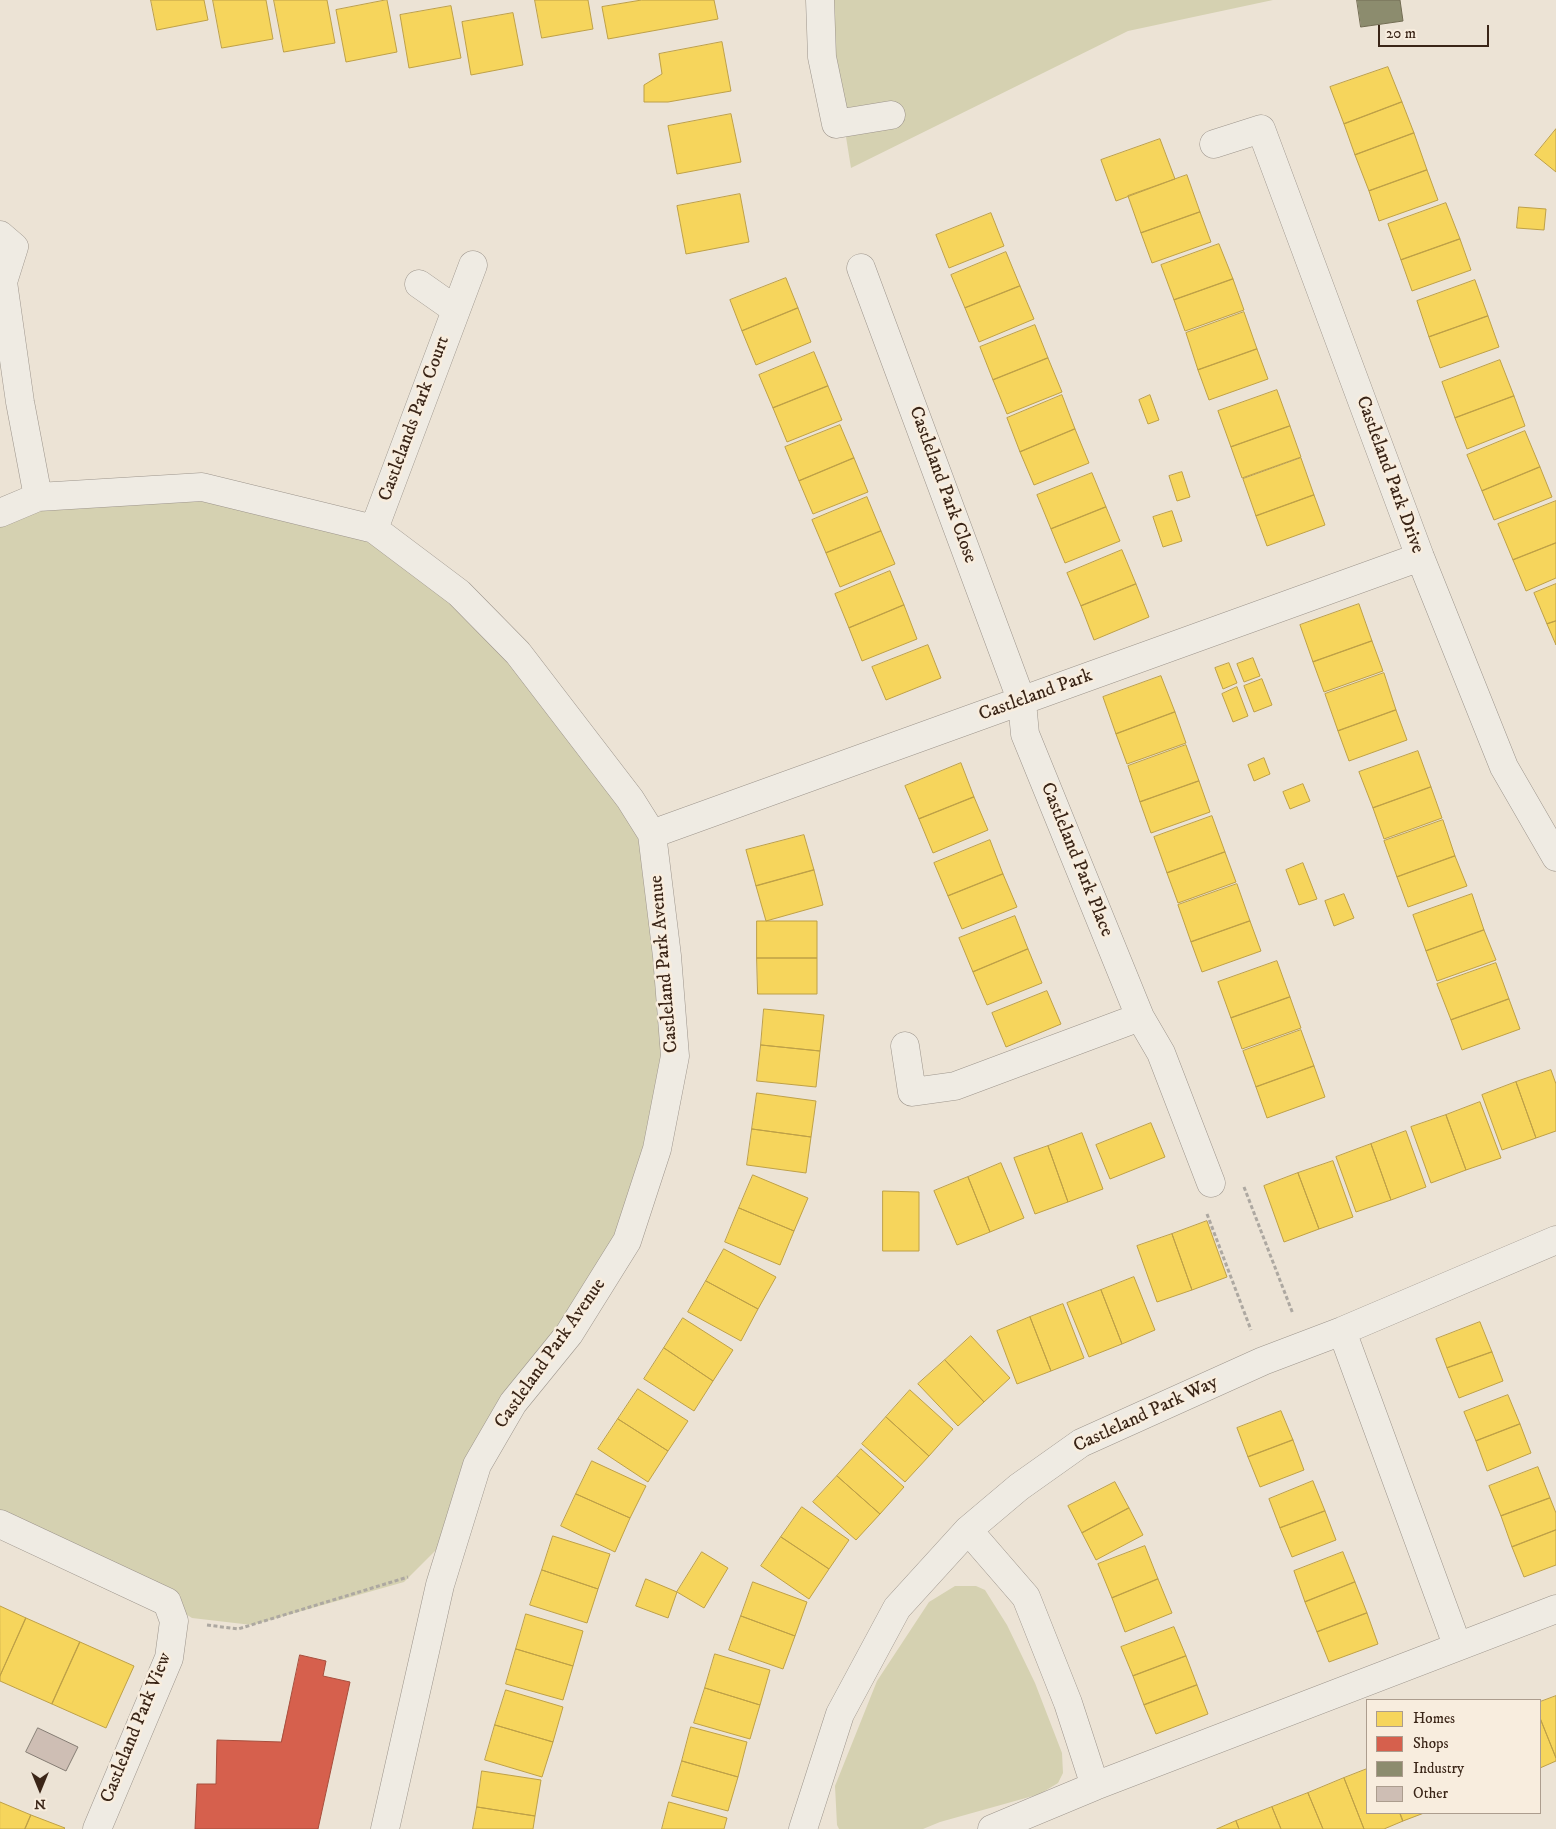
<!DOCTYPE html>
<style>
body{margin:0}
#map{position:relative;width:1556px;height:1829px;overflow:hidden;background:#ece3d5;font-family:"IM FELL DW Pica",serif}
canvas{display:block}
.legend{position:absolute;left:1366px;top:1699px;width:175px;height:115px;box-sizing:border-box;background:#f8edde;border:1px solid #ac9d8e;margin:0;padding:6px 9px;list-style:none;font-size:15px;color:#3a2517}
.legend li{display:flex;align-items:center;gap:10px;height:25px}
.legend b{width:25px;border:1px solid #ac9d8e}
.north{position:absolute;left:15px;top:1764px;width:50px;height:50px;-webkit-text-stroke:4px #f8edde;paint-order:stroke;rotate:180deg;font-size:14px;font-weight:700;line-height:20px;text-align:center;color:#3a2517}
.north::after{content:'';display:block;margin:auto;width:18px;height:22px;background:#3a2517;clip-path:polygon(50% 0,100% 100%,50% 72%,0 100%)}
.scale{position:absolute;left:1378px;top:25px;width:111px;height:22px;box-sizing:border-box;border:2px solid #3a2517;border-top:0;padding-left:6px;font-size:15px;line-height:18px;white-space:nowrap;color:#3a2517;-webkit-text-stroke:4px #f8edde;paint-order:stroke}
</style>
<div id="map">
<canvas width="1556" height="1829"></canvas>
<ul class="legend">
<li><b style="height:14px;background:#f6d55c"></b>Homes</li>
<li><b style="height:14px;background:#d6604d"></b>Shops</li>
<li><b style="height:14px;background:#8c8c6e"></b>Industry</li>
<li><b style="height:14px;background:#cebeb4"></b>Other</li>
</ul>
<div class="north">N</div>
<div class="scale">20 m</div>
</div>
<script>
const context = document.querySelector('canvas').getContext('2d');
context.lineJoin = 'round';
function paint(path, color) {
  context.fillStyle = color;
  context.fill(path, 'evenodd');
}
function trace(path, color, width, dash) {
  context.strokeStyle = color;
  context.lineWidth = width;
  context.lineCap = dash ? 'butt' : 'round';
  context.setLineDash(dash || []);
  context.stroke(path);
}
function write(font, color, halo, rows, align = 'center') {
  context.font = font + ' "IM FELL DW Pica",serif';
  context.lineWidth = 5;
  context.setLineDash([]);
  context.textBaseline = 'middle';
  context.strokeStyle = halo;
  context.fillStyle = color;
  for (const [text, x, y, turn = 0] of rows) {
    context.save();
    context.translate(x, y);
    context.rotate((+turn || 0) * Math.PI / 180);
    context.textAlign = isNaN(turn) ? turn : align;
    if (halo) context.strokeText(text, 0, 0);
    context.fillText(text, 0, 0);
    context.restore();
  }
}
paint(new Path2D(`
 M828,0H1273L1128,31L851,168L828,25Z
 M202,487L374,529L518,653L643,840L675,1056L627,1240L477,1465L437,1549L404,1582L252,1625L192,1618L167,1602L0,1524V513Z
 M955,1586H976L985,1590L1007,1625L1035,1683L1062,1753L1063,1773L1058,1783L1040,1794L940,1822L923,1829H839L837,1825L835,1786L877,1681L929,1602Z`), '#d5d1b1');
const homes = new Path2D(`
 M151,0H204L208,20L157,30Z
 M213,0H266L273,39L222,48Z
 M274,0H327L335,43L284,52Z
 M387,0L397,52L346,62L336,10Z
 M535,0H588L593,29L542,38Z
 M642,0H714L718,19L608,39L602,7Z
 M451,6L461,58L409,68L400,15Z
 M513,13L523,65L471,75L462,22Z
 M722,42L731,91L668,102H644V85L662,74L659,54Z
 M1388,67L1402,102L1344,124L1330,87Z
 M1402,102L1414,133L1355,155L1344,124Z
 M731,114L741,162L677,174L668,126Z
 M1556,129V172L1535,155Z
 M1414,133L1427,170L1369,191L1355,155Z
 M1160,139L1175,179L1116,201L1101,160Z
 M1427,170L1438,200L1379,221L1369,191Z
 M1187,175L1200,212L1141,233L1128,196Z
 M740,194L749,242L686,254L677,206Z
 M1446,203L1460,239L1401,260L1388,224Z
 M1519,207L1546,209L1544,230L1517,228Z
 M1200,212L1211,242L1152,263L1141,233Z
 M991,213L1004,246L949,268L936,235Z
 M1460,239L1471,270L1412,291L1401,260Z
 M1219,244L1233,279L1174,300L1161,265Z
 M1006,252L1020,286L965,308L951,275Z
 M786,278L798,308L742,331L730,300Z
 M1233,279L1244,310L1185,331L1174,300Z
 M1475,280L1488,316L1429,337L1417,301Z
 M1020,286L1034,319L979,342L965,308Z
 M798,308L811,342L756,365L742,331Z
 M1244,312L1257,349L1198,370L1186,333Z
 M1488,316L1499,347L1440,368L1429,337Z
 M1035,325L1048,358L993,380L980,347Z
 M1257,349L1268,379L1209,400L1198,370Z
 M814,352L828,386L773,408L759,375Z
 M1048,358L1062,392L1007,414L993,380Z
 M1500,360L1514,396L1455,418L1442,382Z
 M828,386L842,420L787,442L773,408Z
 M1277,390L1290,426L1231,447L1218,411Z
 M1062,395L1075,429L1020,452L1007,418Z
 M1150,395L1159,420L1148,424L1139,400Z
 M1514,396L1525,426L1467,449L1455,418Z
 M840,425L854,458L799,481L785,447Z
 M1290,426L1301,457L1242,478L1231,447Z
 M1075,429L1089,463L1034,485L1020,452Z
 M1525,431L1540,467L1482,491L1467,455Z
 M854,458L868,492L813,514L799,481Z
 M1301,458L1314,495L1256,516L1243,479Z
 M1540,467L1552,497L1494,520L1482,491Z
 M1182,472L1190,497L1177,501L1169,476Z
 M1092,473L1106,507L1051,529L1037,495Z
 M1314,495L1325,525L1267,546L1256,516Z
 M867,497L881,531L826,553L812,520Z
 M1556,501V543L1513,560L1498,524Z
 M1106,507L1120,541L1065,563L1051,529Z
 M1172,511L1182,541L1163,547L1153,517Z
 M881,531L895,564L840,587L826,553Z
 M1556,543V578L1526,591L1513,560Z
 M1122,550L1136,584L1081,606L1067,573Z
 M890,571L904,605L849,628L835,594Z
 M1136,584L1149,617L1094,640L1081,606Z
 M1556,584V621L1547,624L1534,593Z
 M1359,604L1372,641L1313,662L1300,625Z
 M904,605L917,639L862,661L849,628Z
 M1556,621V645L1547,624Z
 M1372,641L1383,671L1324,692L1313,662Z
 M928,645L941,678L886,700L872,667Z
 M1253,658L1260,676L1244,682L1237,664Z
 M1229,663L1237,683L1223,689L1215,668Z
 M1384,673L1396,710L1338,731L1325,694Z
 M1161,676L1175,712L1116,734L1103,697Z
 M1262,679L1272,705L1254,712L1244,686Z
 M1237,687L1248,716L1233,722L1222,694Z
 M1396,710L1407,740L1349,761L1338,731Z
 M1175,712L1186,743L1127,764L1116,734Z
 M1186,745L1199,781L1140,802L1128,766Z
 M1418,751L1431,787L1373,808L1359,772Z
 M1264,758L1270,774L1254,781L1248,765Z
 M961,763L974,797L919,819L905,786Z
 M1199,781L1210,812L1151,833L1140,802Z
 M1303,784L1310,801L1290,809L1283,792Z
 M1431,787L1442,818L1384,839L1373,808Z
 M974,797L988,830L933,853L919,819Z
 M1212,816L1225,852L1167,873L1154,837Z
 M1443,820L1455,856L1397,877L1384,841Z
 M804,835L814,870L756,886L746,850Z
 M990,840L1003,874L948,896L934,863Z
 M1225,852L1236,882L1178,903L1167,873Z
 M1455,856L1467,886L1408,907L1397,877Z
 M1303,863L1317,899L1299,905L1286,870Z
 M814,870L823,905L766,921L756,886Z
 M1003,874L1017,907L962,929L948,896Z
 M1237,884L1250,921L1191,942L1178,905Z
 M1344,894L1354,918L1334,926L1325,901Z
 M1472,894L1484,930L1426,951L1413,915Z
 M1015,916L1028,949L973,972L959,938Z
 M757,921H817V958H757Z
 M1250,921L1261,951L1202,972L1191,942Z
 M1484,930L1496,960L1437,981L1426,951Z
 M1028,949L1042,983L987,1005L973,972Z
 M757,958H817V994H758Z
 M1277,961L1290,997L1231,1018L1218,982Z
 M1496,963L1509,999L1451,1020L1437,984Z
 M1047,991L1061,1024L1006,1047L992,1013Z
 M1290,997L1301,1028L1242,1049L1231,1018Z
 M1509,999L1520,1029L1462,1050L1451,1020Z
 M764,1009L824,1015L820,1051L761,1045Z
 M1301,1030L1314,1066L1256,1087L1243,1051Z
 M761,1045L820,1051L816,1087L757,1081Z
 M1314,1066L1325,1097L1267,1118L1256,1087Z
 M1551,1070L1556,1084V1131L1536,1138L1516,1082Z
 M1516,1082L1536,1138L1502,1150L1482,1095Z
 M757,1093L816,1101L811,1137L752,1129Z
 M1480,1102L1501,1158L1466,1170L1446,1115Z
 M1446,1115L1466,1170L1431,1183L1411,1127Z
 M1151,1123L1165,1157L1110,1179L1096,1145Z
 M752,1129L811,1137L806,1173L747,1165Z
 M1406,1131L1426,1187L1391,1200L1371,1144Z
 M1082,1133L1103,1189L1068,1202L1048,1146Z
 M1371,1144L1391,1200L1356,1212L1336,1157Z
 M1048,1146L1068,1202L1035,1214L1014,1158Z
 M1333,1161L1353,1217L1319,1229L1298,1173Z
 M1001,1163L1024,1218L990,1232L968,1177Z
 M1298,1173L1319,1229L1284,1242L1264,1186Z
 M753,1175L808,1198L794,1231L739,1208Z
 M968,1177L990,1232L957,1245L934,1191Z
 M883,1191L919,1192V1251H883Z
 M739,1208L794,1231L780,1265L725,1242Z
 M1207,1221L1227,1277L1192,1290L1172,1234Z
 M1172,1234L1192,1290L1157,1302L1137,1246Z
 M724,1249L776,1277L758,1309L706,1281Z
 M1134,1277L1155,1330L1122,1344L1101,1290Z
 M706,1281L758,1309L741,1341L688,1312Z
 M1101,1290L1122,1344L1089,1357L1067,1303Z
 M1063,1304L1084,1358L1051,1371L1030,1317Z
 M1030,1317L1051,1371L1017,1384L997,1331Z
 M683,1318L733,1350L713,1381L664,1348Z
 M1480,1322L1492,1352L1447,1368L1436,1339Z
 M971,1336L1010,1378L984,1402L945,1360Z
 M664,1348L713,1381L694,1411L644,1379Z
 M1492,1352L1503,1381L1459,1398L1447,1368Z
 M945,1360L984,1402L958,1426L918,1384Z
 M638,1389L688,1421L668,1451L618,1419Z
 M910,1390L953,1429L929,1456L886,1417Z
 M1508,1395L1520,1424L1476,1441L1464,1412Z
 M1281,1411L1293,1440L1248,1457L1237,1428Z
 M886,1417L929,1456L905,1482L862,1444Z
 M618,1419L668,1451L648,1482L598,1449Z
 M1520,1424L1531,1453L1487,1471L1476,1441Z
 M1293,1440L1304,1470L1260,1487L1248,1457Z
 M861,1449L904,1487L880,1514L837,1476Z
 M592,1461L646,1486L630,1518L576,1494Z
 M1538,1467L1550,1498L1501,1516L1489,1486Z
 M837,1476L880,1514L856,1540L813,1502Z
 M1313,1481L1325,1511L1280,1528L1269,1499Z
 M1115,1482L1129,1508L1082,1533L1068,1506Z
 M576,1494L630,1518L615,1552L561,1526Z
 M1550,1498L1556,1513V1530L1512,1547L1501,1516Z
 M802,1507L849,1540L829,1569L781,1537Z
 M1129,1508L1143,1535L1096,1560L1082,1533Z
 M1325,1511L1336,1540L1292,1557L1280,1528Z
 M1556,1530V1565L1524,1577L1512,1547Z
 M553,1536L610,1554L598,1589L542,1570Z
 M781,1537L829,1569L809,1599L761,1566Z
 M1145,1546L1158,1579L1112,1598L1098,1564Z
 M702,1552L728,1568L704,1608L677,1592Z
 M1343,1552L1355,1582L1305,1602L1294,1571Z
 M542,1570L598,1589L587,1623L530,1605Z
 M646,1579L677,1592L668,1618L636,1606Z
 M1158,1579L1172,1613L1125,1632L1112,1598Z
 M753,1582L807,1602L795,1636L741,1616Z
 M1355,1582L1367,1613L1317,1632L1305,1602Z
 M0,1606L26,1618L0,1676Z
 M1367,1613L1378,1644L1329,1662L1317,1632Z
 M526,1614L583,1631L573,1666L516,1649Z
 M741,1616L795,1636L783,1669L729,1650Z
 M26,1618L80,1642L52,1704L0,1681V1676Z
 M1174,1627L1186,1656L1133,1676L1121,1647Z
 M80,1642L134,1666L106,1728L52,1704Z
 M516,1649L573,1666L563,1700L506,1684Z
 M715,1654L770,1670L760,1705L705,1688Z
 M1186,1656L1197,1685L1144,1705L1133,1676Z
 M1197,1685L1208,1714L1156,1734L1144,1705Z
 M705,1688L760,1705L750,1739L694,1723Z
 M506,1690L563,1707L553,1742L495,1725Z
 M1556,1696V1758L1540,1718V1702Z
 M1540,1718L1556,1758V1761L1540,1768Z
 M495,1725L553,1742L542,1777L485,1760Z
 M691,1727L747,1742L738,1777L682,1761Z
 M682,1761L738,1777L728,1811L672,1796Z
 M1367,1769V1813H1400L1403,1821L1384,1829H1364L1344,1778Z
 M482,1771L541,1780L535,1816L477,1807Z
 M1344,1778L1364,1829H1323L1308,1793Z
 M1308,1793L1323,1829H1281L1272,1807Z
 M0,1802L31,1815L25,1829H0Z
 M669,1802L727,1818L724,1829H662Z
 M477,1807L535,1816L533,1829H473Z
 M1272,1807L1281,1829H1239L1236,1821Z
 M1400,1813H1424L1403,1821Z
 M31,1815L65,1828L64,1829H25Z
 M1236,1821L1239,1829H1217Z`);
paint(homes, '#f6d55c');
trace(homes, '#bea047', 1);
const shops = new Path2D(`
 M300,1655L326,1661L323,1676L350,1682L318,1829H195L197,1784H216L217,1740L281,1742Z`);
paint(shops, '#d6604d');
trace(shops, '#a74e3d', 1);
const industry = new Path2D(`
 M1357,0H1400L1403,21L1361,27Z`);
paint(industry, '#8c8c6e');
trace(industry, '#736d54', 1);
const building = new Path2D(`
 M38,1728L78,1747L66,1771L26,1752Z`);
paint(building, '#cebeb4');
trace(building, '#847c73', 1);
const street = new Path2D(`
 M820,0L822,57L836,124L891,115
 M1214,144L1261,129L1420,557L1504,767L1556,857
 M0,235L14,247L3,282L20,402L38,497
 M861,268L1022,702L1025,734L1140,1017L1161,1053L1211,1183
 M419,284L456,310
 M0,513L38,497L202,487L374,529L459,593L518,653L630,799L652,834L667,956L675,1056L657,1149L627,1241L569,1334L513,1403L477,1465L440,1585L385,1829
 M374,529L473,265
 M652,834L1420,557
 M905,1046L912,1092L955,1086L1140,1017
 M1342,1331L1457,1645
 M0,1524L167,1602L174,1621L169,1658L97,1829
 M968,1530L1019,1487L1081,1443L1263,1361L1342,1331L1556,1240
 M1095,1786L1556,1609
 M803,1829L840,1714L897,1608L968,1530L1026,1597L1068,1703L1095,1786L992,1829`);
trace(street, '#9d958c', 29);
trace(new Path2D(`
 M1244,1187L1293,1314
 M1207,1214L1251,1330
 M207,1625L238,1629L408,1577`), '#ada8a1', 3, [4, 2.5]);
trace(street, '#efebe3', 28);
write('19px', '#3a2517', '#f8edde', [
 ["Castlelands Park Court",415,419,-70],
 ["Castleland Park Drive",1389,475,70],
 ["Castleland Park Close",942,485,70],
 ["Castleland Park",1036,696,-20],
 ["Castleland Park Place",1076,860,68],
 ["Castleland Park Avenue",665,964,-95],
 ["Castleland Park Avenue",551,1354,-55],
 ["Castleland Park Way",1146,1415,-25],
 ["Castleland Park View",137,1728,-68]
]);
</script>
